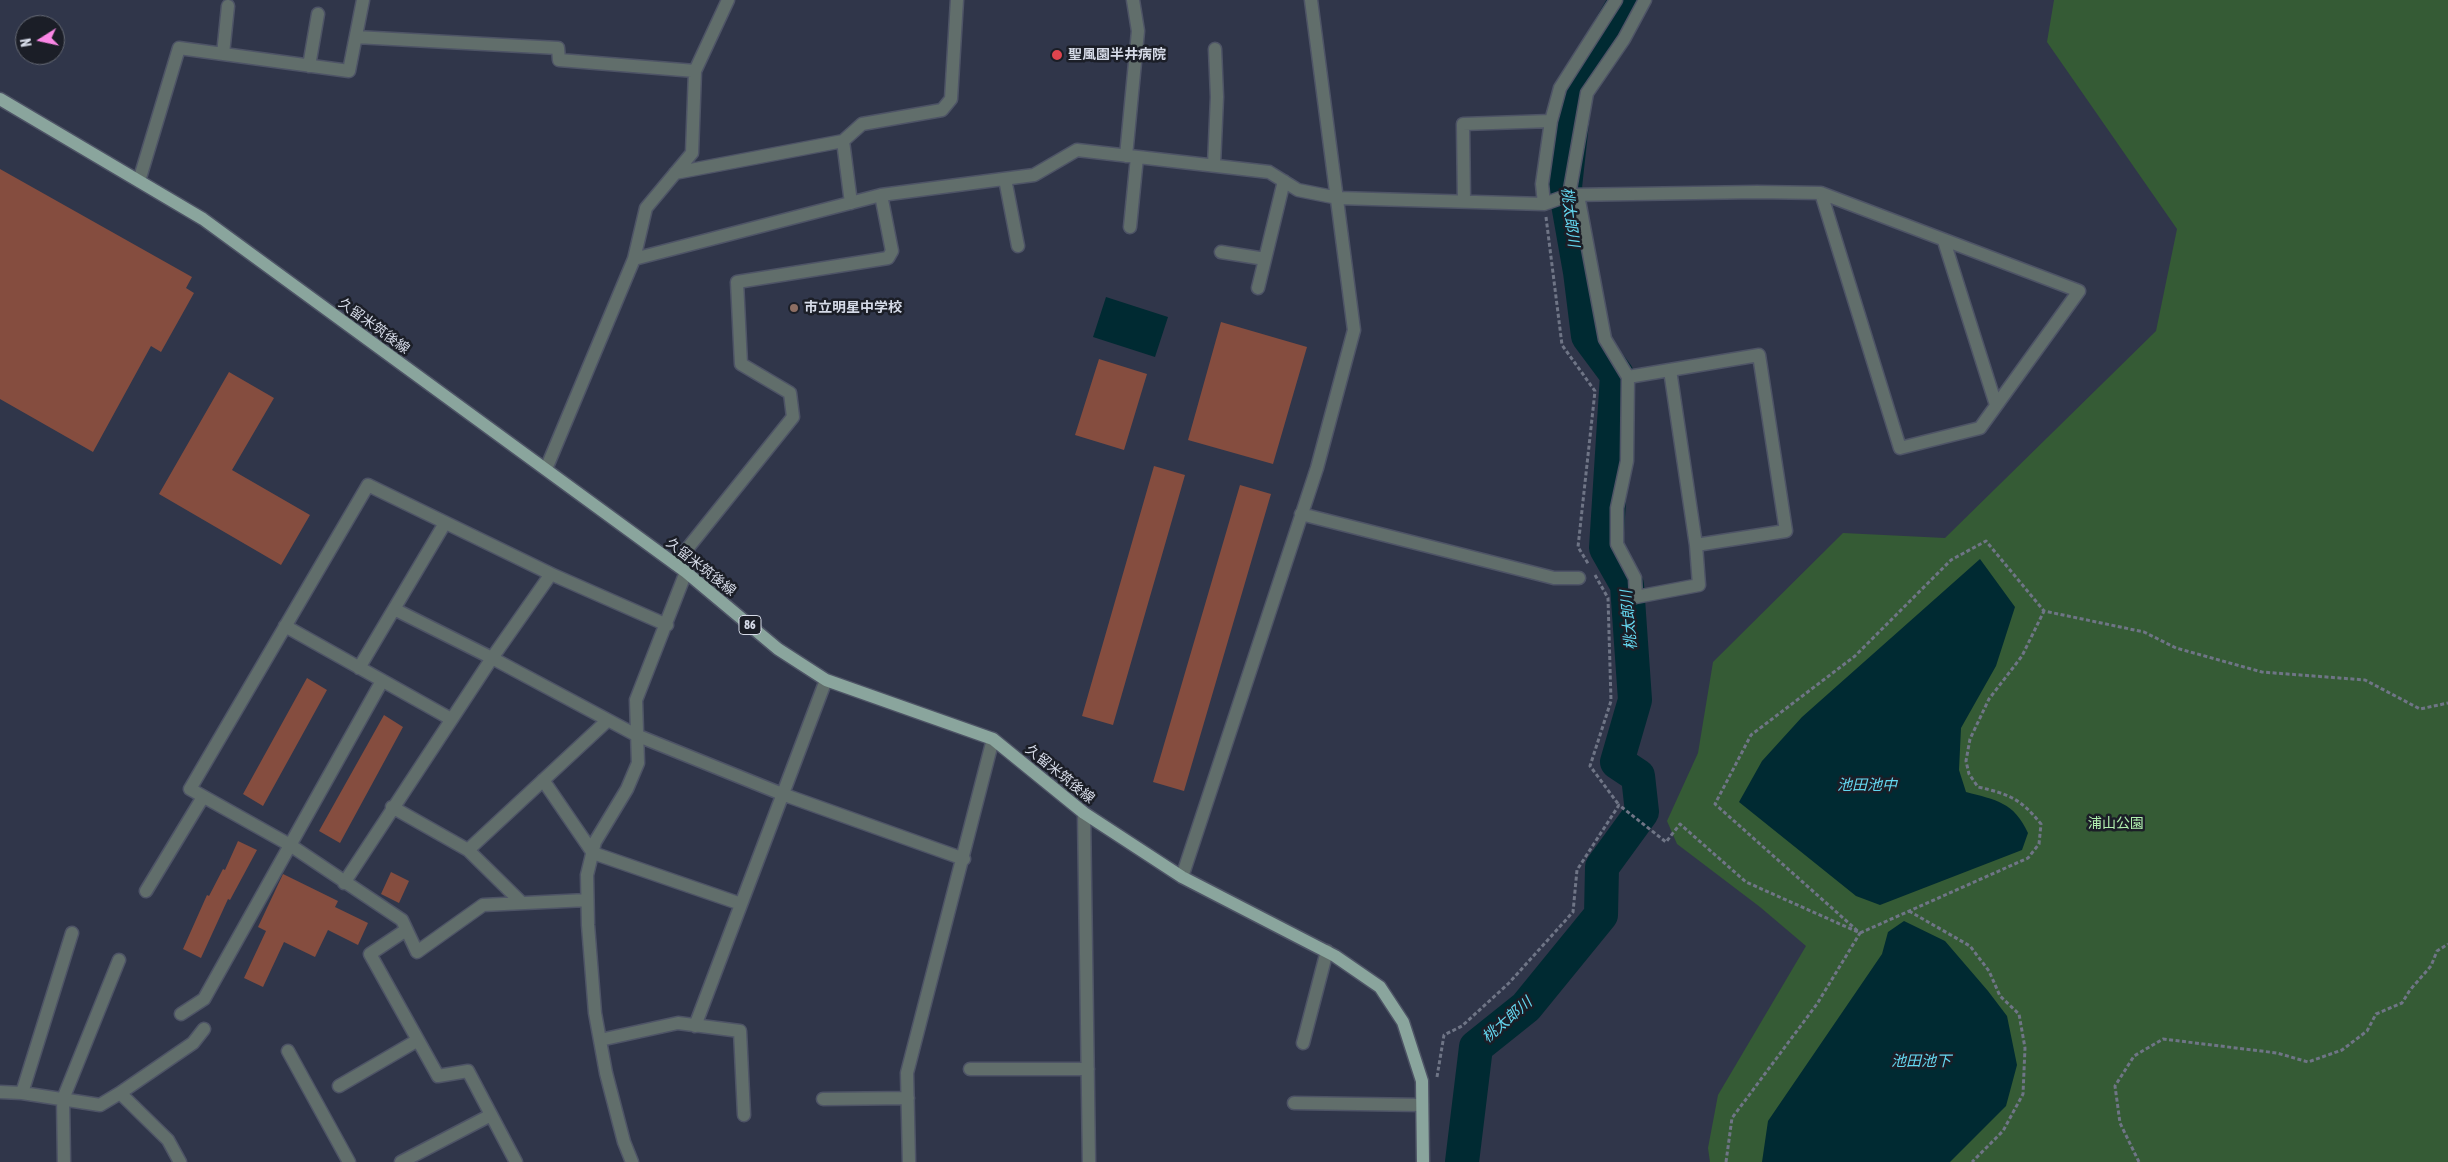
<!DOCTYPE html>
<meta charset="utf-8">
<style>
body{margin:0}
#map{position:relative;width:2448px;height:1162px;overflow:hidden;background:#30364a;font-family:"Asap Condensed",sans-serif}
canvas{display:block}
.north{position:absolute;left:15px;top:15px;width:50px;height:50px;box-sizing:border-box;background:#1b1e27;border:1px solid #656974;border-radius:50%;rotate:260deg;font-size:14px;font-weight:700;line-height:20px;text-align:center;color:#d5dae7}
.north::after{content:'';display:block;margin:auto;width:18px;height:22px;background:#fb87e6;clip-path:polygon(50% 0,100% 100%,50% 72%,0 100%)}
</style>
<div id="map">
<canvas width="2448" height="1162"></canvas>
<div class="north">N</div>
</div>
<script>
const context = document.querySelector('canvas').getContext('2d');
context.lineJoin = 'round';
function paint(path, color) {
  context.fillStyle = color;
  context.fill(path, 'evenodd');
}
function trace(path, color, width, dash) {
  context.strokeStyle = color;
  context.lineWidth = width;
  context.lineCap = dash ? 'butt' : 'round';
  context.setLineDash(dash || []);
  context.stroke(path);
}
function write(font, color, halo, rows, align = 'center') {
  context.font = font + ' "Asap Condensed","Noto Sans JP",sans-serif';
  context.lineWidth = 5;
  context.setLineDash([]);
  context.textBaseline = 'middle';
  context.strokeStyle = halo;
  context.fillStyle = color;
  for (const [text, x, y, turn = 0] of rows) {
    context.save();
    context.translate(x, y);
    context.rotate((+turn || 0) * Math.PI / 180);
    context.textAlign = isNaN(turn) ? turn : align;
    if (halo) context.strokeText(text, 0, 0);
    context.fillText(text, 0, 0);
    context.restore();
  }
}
paint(new Path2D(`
 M2054,0H2448V1162H1710L1708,1148L1718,1095L1806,946L1760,907L1677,844L1667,821L1698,753L1713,662L1843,533L1945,538L2156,331L2177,229L2047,42Z`), '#355b35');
paint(new Path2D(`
 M1106,297L1168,317L1155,357L1093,337Z
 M1980,559L2015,607L1996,666L1961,728L1959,770L1966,792C1996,800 2014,802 2028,833L2022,850L1880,905L1856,896L1739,802L1762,761L1802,717Z
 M1904,921L1945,941L1988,991L2007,1016L2017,1065L2006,1106L1950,1162H1762L1768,1121L1882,954L1888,932Z`), '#002a32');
trace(new Path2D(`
 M1462,1162L1476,1047L1526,1007L1601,915L1602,867L1642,812L1638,776L1617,762L1635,700L1627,585L1606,548L1617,375L1588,336L1580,272L1565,187L1576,86L1626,0`), '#002a32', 34);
paint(new Path2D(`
 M0,169L192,277L186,288L194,293L161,352L151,346L93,452L0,399Z
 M1221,322L1307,347L1273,464L1188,440Z
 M1099,359L1147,374L1124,450L1075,435Z
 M229,372L274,398L232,470L310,515L281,565L159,494Z
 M1154,466L1185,475L1113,725L1082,716Z
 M1240,485L1271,494L1184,791L1153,782Z
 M307,678L327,690L263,806L243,794Z
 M384,715L403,727L340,843L319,831Z
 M238,841L257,850L230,900L228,899L201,958L183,949L207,895L209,896L223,869L225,870Z
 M391,872L409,881L399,903L381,894Z
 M283,874L338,901L335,907L368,923L358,945L328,930L315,957L284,942L263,987L244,978L266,931L258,927Z`), '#854d3f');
const minor = new Path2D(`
 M356,37L558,48L559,60L695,71
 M223,54L228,6
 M309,66L318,14
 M1551,121L1560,88L1616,0
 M843,141L862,124L942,110L951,99L957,0
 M1126,156L1138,31L1133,0
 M1214,165L1217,97L1215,49
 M675,173L843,141L851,203
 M1005,179L1018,246
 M139,181L179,48L349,71L363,0
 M1821,193L2079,291L1980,428L1900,448Z
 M1569,195L1587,93L1624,39L1645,0
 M1578,195L1605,339L1628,377L1759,355L1786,531L1696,545L1670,370
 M1464,201L1463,124L1551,121L1542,184L1544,204
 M1130,227L1137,157
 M1944,241L1996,405
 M1221,252L1265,259
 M634,259L881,195L1034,175L1077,150L1269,172L1298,190L1338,198L1544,204L1569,195L1757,192L1821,193
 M1258,288L1284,181
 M1628,377L1627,461L1617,508V544L1635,578L1636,597L1699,585L1696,545
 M546,469L634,259L646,208L692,153L695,71L728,0
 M1301,514L1554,578H1579
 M675,564L793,417L790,393L741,364L737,282L888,258L892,251L881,195
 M394,609L492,658L636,735L782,794L964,859
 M285,626L451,719
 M359,668L445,523
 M543,780L593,853L741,904
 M392,807L468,850L608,720
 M1084,813L1089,1162
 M468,850L522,903
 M1182,877L1317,468L1354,330L1311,0
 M344,883L492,658L551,574
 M146,891L203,797
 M587,900L483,905L417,952L402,920L290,845L190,789L368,485L551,574L667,625
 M406,930L370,954L438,1076L468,1071L516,1162
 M181,1014L204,999L382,681
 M695,1026L826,680
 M600,1040L678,1023L740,1031L744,1115
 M1303,1043L1327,951
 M288,1051L349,1162
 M970,1069H1088
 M339,1086L418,1040
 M0,1092L22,1093L100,1105L120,1093L168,1140L180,1162
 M22,1093L72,933
 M120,1093L193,1043L204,1029
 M823,1099L908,1098
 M1294,1103L1422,1105
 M64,1162L63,1099L119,960
 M401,1162L491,1115
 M632,1162L624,1142L606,1073L595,1013L588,925L587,875L595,842L627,789L638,763L636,700L686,572
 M909,1162L907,1073L993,739`);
const major = new Path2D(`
 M0,99L203,219L686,572L778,649L826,680L993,739L1084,813L1182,877L1335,956L1380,987L1403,1022L1422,1081L1423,1162`);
trace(minor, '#4e5466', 15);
trace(major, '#4e5466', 15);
trace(new Path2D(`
 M1546,217L1562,345L1595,391L1578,547L1589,565
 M1595,575L1608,598L1611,701L1590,766L1619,805
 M1909,911L1970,946L1989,971L2000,996L2019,1014L2025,1048L2023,1094L2003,1131L1972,1162
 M1437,1077L1444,1035L1462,1026L1509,983L1573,912L1577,870L1619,805L1666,842L1680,824L1746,882L1860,933L2028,858L2039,844L2041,824C2021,799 2009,794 1978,787L1969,774L1966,761L1970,739L1989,699L2022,656L2044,611
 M1726,1162L1732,1118L1817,1004L1860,933L1715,804L1751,735L1855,656L1951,560L1986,541L2044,611L2144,632L2176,648L2262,672L2365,680L2420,709L2448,703
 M2139,1162L2120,1123L2115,1086L2134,1056L2163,1039L2277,1053L2308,1062L2342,1050L2367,1031L2376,1014L2402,1003L2410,990L2431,966L2437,951L2448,944`), '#6f7586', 3, [4, 2.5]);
trace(minor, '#616e6b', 12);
trace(major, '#8aa59d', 12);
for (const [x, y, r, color] of [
 [1057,55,6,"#e0444e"],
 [794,308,5,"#8d6e63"]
]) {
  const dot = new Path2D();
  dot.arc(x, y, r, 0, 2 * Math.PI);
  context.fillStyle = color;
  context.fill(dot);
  trace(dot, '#1b1e27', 2);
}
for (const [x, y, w] of [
 [750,625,22]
]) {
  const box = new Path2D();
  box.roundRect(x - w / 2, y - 9.5, w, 19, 4);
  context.fillStyle = '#1b1e27';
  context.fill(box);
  trace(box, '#d5dae7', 1);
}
write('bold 12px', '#d5dae7', null, [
 ["86",750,625]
]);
write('bold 14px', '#d5dae7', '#1b1e27', [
 ["聖風園半井病院",1068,55],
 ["市立明星中学校",804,308]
], 'left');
write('14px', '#d5dae7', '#1b1e27', [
 ["久留米筑後線",374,326,36],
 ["久留米筑後線",701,567,38],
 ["久留米筑後線",1060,774,39]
]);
write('14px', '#b1f0af', '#1b1e27', [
 ["浦山公園",2116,824]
]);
write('italic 15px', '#64d7f0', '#1b1e27', [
 ["桃太郎川",1570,217,83],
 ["桃太郎川",1629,620,-95],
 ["池田池中",1867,785],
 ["桃太郎川",1507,1020,-41],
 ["池田池下",1921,1061]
]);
</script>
